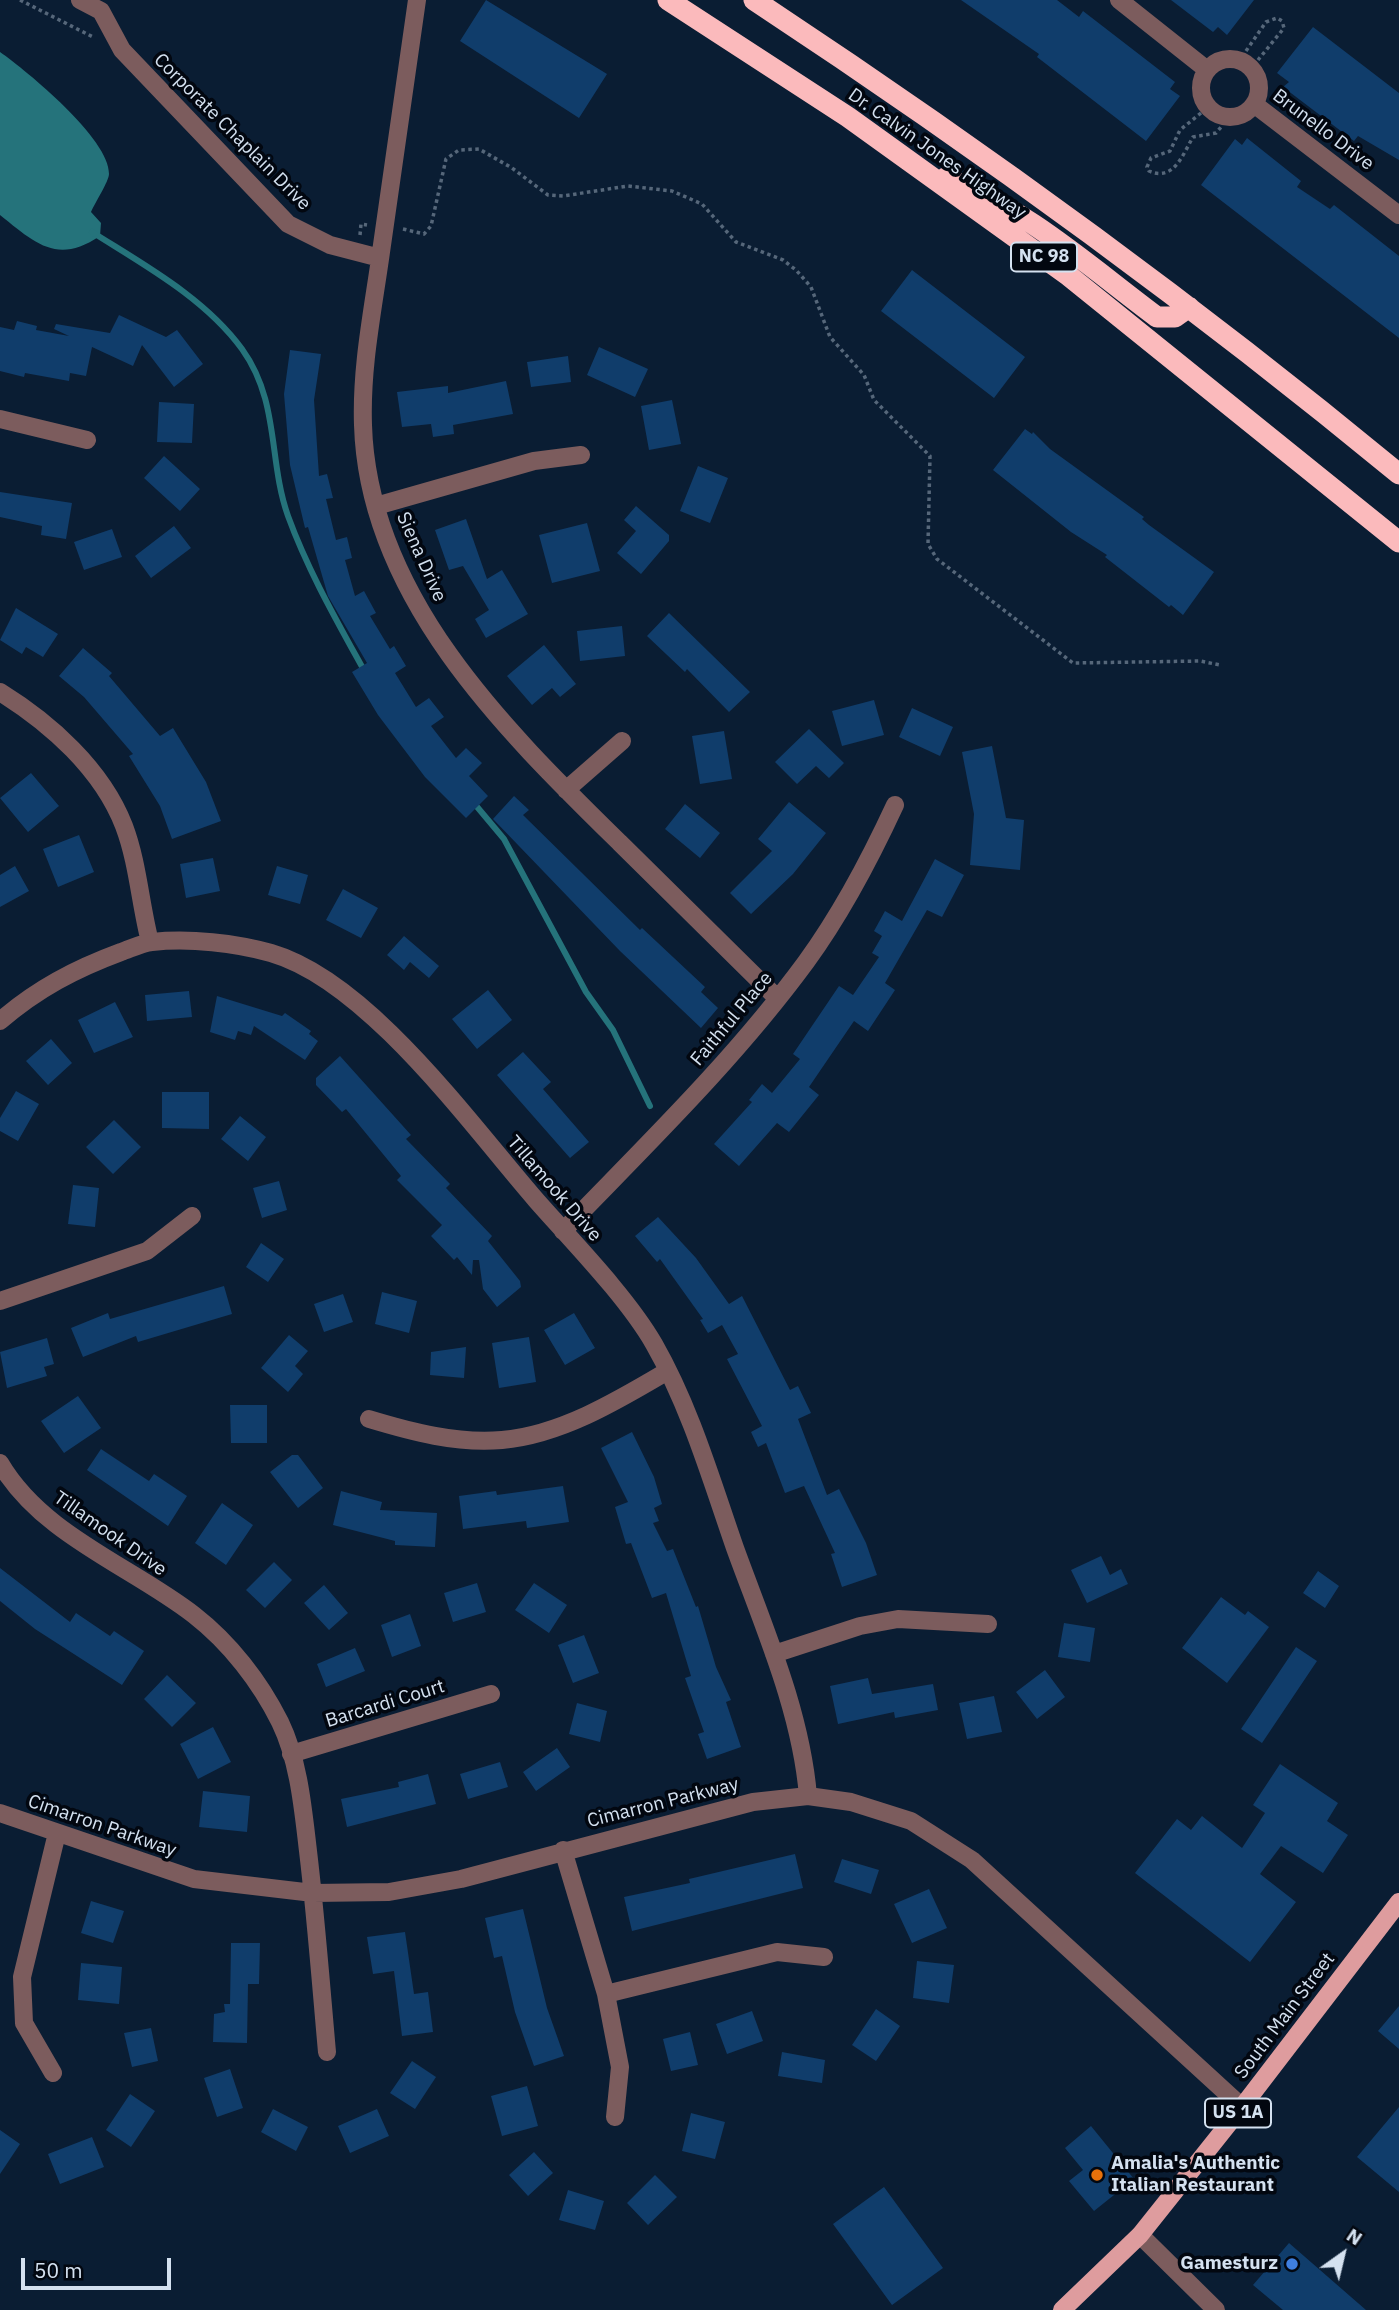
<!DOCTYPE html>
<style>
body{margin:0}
#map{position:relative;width:1399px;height:2310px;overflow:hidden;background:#0a1d33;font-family:"IBM Plex Sans",sans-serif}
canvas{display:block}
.north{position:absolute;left:1308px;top:2219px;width:70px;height:70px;-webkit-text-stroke:5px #020710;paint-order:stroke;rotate:34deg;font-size:19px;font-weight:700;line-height:28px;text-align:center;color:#d4e1f0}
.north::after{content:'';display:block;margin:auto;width:24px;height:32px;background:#d4e1f0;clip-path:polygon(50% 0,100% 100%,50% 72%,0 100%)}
.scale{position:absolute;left:21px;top:2258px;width:150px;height:32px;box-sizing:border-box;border:4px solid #d4e1f0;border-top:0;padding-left:9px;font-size:21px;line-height:24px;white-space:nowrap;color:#d4e1f0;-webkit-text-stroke:5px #020710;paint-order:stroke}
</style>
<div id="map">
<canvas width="1399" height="2310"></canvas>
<div class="north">N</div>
<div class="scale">50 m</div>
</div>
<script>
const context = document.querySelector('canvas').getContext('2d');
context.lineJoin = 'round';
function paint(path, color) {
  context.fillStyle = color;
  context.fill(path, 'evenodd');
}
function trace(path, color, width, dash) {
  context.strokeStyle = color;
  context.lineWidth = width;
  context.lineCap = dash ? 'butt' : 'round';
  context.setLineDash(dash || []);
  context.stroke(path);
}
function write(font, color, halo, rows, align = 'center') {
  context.font = font + ' "IBM Plex Sans",sans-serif';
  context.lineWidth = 7;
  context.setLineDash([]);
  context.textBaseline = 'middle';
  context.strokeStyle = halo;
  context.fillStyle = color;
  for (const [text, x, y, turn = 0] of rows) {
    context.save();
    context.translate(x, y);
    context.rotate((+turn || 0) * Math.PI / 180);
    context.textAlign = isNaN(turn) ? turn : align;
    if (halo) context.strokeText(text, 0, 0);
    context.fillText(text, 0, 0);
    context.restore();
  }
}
paint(new Path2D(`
 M0,52C27,71 110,139 109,174C109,181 95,203 91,212L101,223L100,236C57,265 35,243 0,215Z`), '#25737b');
trace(new Path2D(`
 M92,232C144,265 205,298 242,349C280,402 268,460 288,516C308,571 338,623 366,674
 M473,802L504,839L586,992L613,1030L650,1106`), '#25737b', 6);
paint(new Path2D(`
 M486,0L607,74L579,118L460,41Z
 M961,0H1057L1079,17L1083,11L1175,82L1170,89L1180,96L1146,141L1037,57L1039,54Z
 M1171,0H1254L1227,35L1218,27L1213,32Z
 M1313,27L1399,93V160L1358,136L1354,141L1283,87L1289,82L1277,73Z
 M1247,138L1301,181L1297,187L1330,209L1334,205L1399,256V338L1201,185L1235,139L1242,145Z
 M912,270L1025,357L994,398L881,311Z
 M119,315L166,337L177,330L203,364L174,387L142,345L133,366L92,347L86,376L70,373L69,381L25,373L24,377L0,371V327L14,330L17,321L37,326L36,330L69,336L54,329L56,324L110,333Z
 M599,347L648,369L635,397L587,375Z
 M290,350L321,354L314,400L319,476L327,474L333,498L326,499L336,540L347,537L352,558L345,560L355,596L364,591L376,613L370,616L390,649L394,646L406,666L395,673L416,707L429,698L444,717L431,726L456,758L466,748L482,763L469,776L488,796L466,818L425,777L378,715L352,672L367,663L328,596L308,527L305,528L290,465L284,394Z
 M568,356L571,382L531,387L527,362Z
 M506,381L513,414L453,425L454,434L433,437L431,424L402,427L397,392L448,386V393Z
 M672,400L681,444L649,450L641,406Z
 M159,402L194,404L192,443L157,442Z
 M1025,429L1032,434L1033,432L1050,449L1144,517L1142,519L1149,525L1214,572L1183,615L1171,605L1169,607L1105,557L1107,555L1071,532L993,470Z
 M164,456L200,489L180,511L144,478Z
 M698,466L728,478L710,523L680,511Z
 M0,492L72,503L66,539L41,535L42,526L0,517Z
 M636,506L669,535V541L641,574L617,553L636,531L624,520Z
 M466,519L487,579L502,570L528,614L486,638L475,619L489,610L463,566L449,570L435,530Z
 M587,523L600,571L552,583L539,535Z
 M174,526L191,548L151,578L135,556Z
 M112,529L122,557L84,570L74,542Z
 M16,608L58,634L43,657L26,647L22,654L0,640Z
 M669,613L750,692L729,712L687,669L685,672L647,636Z
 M622,626L625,656L580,661L577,631Z
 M544,645L576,684L560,697L552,688L532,705L507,676Z
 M83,648L112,673L109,676L160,736L173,728L206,782L221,821L172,839L160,806L129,756L133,754L84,697L59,676Z
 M874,700L884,735L842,746L832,711Z
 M912,708L953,727L940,756L899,737Z
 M809,729L844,763L829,778L816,766L797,784L775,762Z
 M724,731L732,779L700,784L692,736Z
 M992,746L1006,818L1024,820L1020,870L970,865L974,814L962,752Z
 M31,773L59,806L28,832L0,798Z
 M514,796L529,810L523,815L640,930L642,928L705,987L701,992L718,1008L701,1028L620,951L493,819Z
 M789,802L826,833L793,874L751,914L730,893L772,851L758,839Z
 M685,804L720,833L700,858L665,829Z
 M79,835L94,872L58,887L43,849Z
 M213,858L220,891L186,898L180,864Z
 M935,859L964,875L942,917L927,910L885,983L895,990L868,1031L854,1021L809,1087L819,1095L789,1132L777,1123L739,1166L714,1144L752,1102L749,1100L762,1084L772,1093L800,1059L793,1054L839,986L853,995L879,957L872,953L882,936L874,931L885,911L902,921Z
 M15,866L29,891L0,907V875Z
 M277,866L308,875L300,904L268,895Z
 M343,889L378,908L361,938L326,920Z
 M404,936L439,966L429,978L410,962L404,970L387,955Z
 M488,990L512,1020L477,1049L452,1019Z
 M189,991L192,1017L147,1021L145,995Z
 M217,996L282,1016L285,1013L311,1031L309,1034L318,1041L305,1060L254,1026L251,1035L238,1031L235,1040L210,1032Z
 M115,1002L133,1037L94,1053L78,1020Z
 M51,1039L72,1063L48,1085L26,1061Z
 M523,1052L551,1082L543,1089L589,1142L570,1158L497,1075Z
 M340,1056L411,1135L406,1139L450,1184L446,1188L492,1236L488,1241L520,1281L521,1287L497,1307L483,1289L479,1260H473L472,1275L457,1257L454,1260L431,1236L442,1225L397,1180L401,1176L346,1109L342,1112L316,1085V1078Z
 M16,1091L39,1104L18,1141L0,1131V1118Z
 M162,1092H209V1129L162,1128Z
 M240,1116L266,1137L248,1161L221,1139Z
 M114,1120L141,1147L113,1174L86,1147Z
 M279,1181L287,1210L262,1218L253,1188Z
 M73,1185L99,1188L95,1227L68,1224Z
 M658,1217L696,1258L729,1304L742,1296L790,1390L798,1386L811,1413L798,1419L827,1495L839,1489L866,1543L877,1575L842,1587L831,1554L835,1553L804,1486L785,1493L766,1443L758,1447L751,1432L762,1426L727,1359L738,1354L722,1325L708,1333L700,1320L703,1319L660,1259L657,1262L635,1236Z
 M261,1243L284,1259L268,1282L246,1267Z
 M224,1286L232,1314L138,1342L136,1336L83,1357L71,1328L108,1313L110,1319Z
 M382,1292L417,1301L409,1333L375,1324Z
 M343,1294L353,1322L324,1332L314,1304Z
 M574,1313L595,1348L565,1365L544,1330Z
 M289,1335L308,1351L295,1366L303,1374L288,1392L261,1368Z
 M529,1337L536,1382L499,1388L492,1343Z
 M47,1338L54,1364L44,1367L47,1376L7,1388L0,1352Z
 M466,1347L464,1378L430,1375L431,1352Z
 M78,1396L101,1428L64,1453L41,1421Z
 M230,1405H267V1443H231Z
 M632,1432L654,1477L662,1504L654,1508L659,1521L653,1523L667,1551L673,1549L696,1607L698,1606L716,1667L731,1700L726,1702L741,1747L707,1759L698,1734L704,1732L685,1678L691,1676L666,1593L652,1598L631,1543L626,1544L615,1507L628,1502L601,1448Z
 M101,1449L149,1481L154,1474L187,1496L168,1526L87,1470Z
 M292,1455H298L323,1488L298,1508L270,1472Z
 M563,1486L569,1522L527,1528L526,1521L463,1529L459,1496L496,1491L497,1495Z
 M341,1491L382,1502L380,1510L437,1513L435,1547L395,1545V1541L333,1525Z
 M222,1503L253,1525L226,1565L195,1543Z
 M1101,1556L1110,1575L1121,1569L1128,1584L1087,1603L1071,1570Z
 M274,1562L292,1580L265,1608L246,1590Z
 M0,1568L70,1622L76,1613L110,1636L114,1631L144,1651L122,1685L35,1629L0,1601Z
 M1318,1571L1339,1586L1325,1608L1303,1593Z
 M477,1583L486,1612L453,1622L444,1593Z
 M534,1583L567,1605L549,1633L515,1610Z
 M324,1585L348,1613L329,1630L304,1603Z
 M1221,1597L1245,1615L1248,1611L1269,1627L1227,1683L1182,1648Z
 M410,1614L421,1646L392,1657L381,1625Z
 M1064,1623L1095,1628L1090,1662L1058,1657Z
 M584,1635L599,1673L573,1683L558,1645Z
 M1296,1647L1317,1661L1262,1743L1241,1729Z
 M355,1648L365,1671L326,1687L317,1664Z
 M1045,1670L1065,1697L1037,1719L1016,1692Z
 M167,1675L196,1703L172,1727L144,1699Z
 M868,1678L872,1694L933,1684L938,1710L895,1718L894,1712L838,1724L830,1686Z
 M994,1696L1002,1732L967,1739L959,1703Z
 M577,1703L607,1711L600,1742L569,1734Z
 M213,1727L231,1762L198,1779L180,1744Z
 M557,1748L570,1767L536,1791L523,1772Z
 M500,1762L508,1787L468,1799L460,1774Z
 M1280,1764L1338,1803L1327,1821L1348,1835L1323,1873L1281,1846L1260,1874L1296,1902L1250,1962L1135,1873L1177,1819L1191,1830L1202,1816L1242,1848L1265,1813L1253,1805Z
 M428,1774L436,1804L347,1827L341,1799L399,1787L398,1782Z
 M203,1791L250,1796L247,1832L199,1827Z
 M795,1854L803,1888L632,1931L624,1897L690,1883L689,1879Z
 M842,1859L879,1870L871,1894L834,1882Z
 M929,1889L947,1928L912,1943L894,1904Z
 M91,1901L124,1911L113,1943L81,1933Z
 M523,1909L547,2008L564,2056L534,2066L515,2012L502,1956L494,1958L485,1918Z
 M405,1932L414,1994L428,1992L433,2032L402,2036L394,1971L373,1974L367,1937Z
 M231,1943H260L259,1984H248L247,2043L213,2042L214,2014L225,2012L224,2004H230Z
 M917,1961L954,1965L949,2003L913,1998Z
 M81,1963L122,1967L119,2004L78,2000Z
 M1399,2006V2049L1378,2031Z
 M876,2009L900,2026L876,2061L852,2045Z
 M752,2011L763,2041L727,2054L716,2024Z
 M151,2028L158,2061L132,2067L124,2033Z
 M690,2032L698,2065L671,2071L663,2039Z
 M782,2052L825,2060L822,2083L778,2076Z
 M412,2061L436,2077L415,2109L390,2093Z
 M230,2069L243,2108L217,2117L204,2078Z
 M527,2086L538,2126L502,2136L491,2096Z
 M130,2094L155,2111L131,2147L106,2130Z
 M1399,2107V2192L1357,2157Z
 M273,2109L308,2127L296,2151L261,2132Z
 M377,2109L389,2136L350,2153L338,2126Z
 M691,2113L725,2122L715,2159L682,2151Z
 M1091,2126L1134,2179L1094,2211L1069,2181L1083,2170L1065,2148Z
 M0,2130L20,2144L0,2174Z
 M92,2137L104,2167L60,2184L48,2154Z
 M534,2152L553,2173L528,2196L509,2175Z
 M655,2175L677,2197L648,2225L627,2203Z
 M884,2187L943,2268L892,2305L833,2224Z
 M568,2190L604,2201L595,2230L559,2220Z
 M1289,2243L1366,2310H1283L1253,2285Z`), '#103d6b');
trace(new Path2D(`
 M20,0L93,37
 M1246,51L1266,22L1277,18L1282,21L1284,28L1258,60
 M1201,113L1180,130L1170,151L1151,158L1147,167L1149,171C1174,182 1183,154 1193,137L1216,133L1222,126
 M403,229L424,234L431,226L446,159L459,150L479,149L512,168L548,195L563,196L628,186L672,191L702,204L736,242L783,260L796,270L811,287L830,337L864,375L874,400L930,456L928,544L937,559L1073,663L1200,661L1220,665
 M360,235L361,224L367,225`), '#56677a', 3.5, [3.5, 3.5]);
trace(new Path2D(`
 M80,0L101,11L122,50L288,224L330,245L380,258
 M417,0C405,84 393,168 381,252C373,310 361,366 363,425C368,597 506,731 620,843C672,895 725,946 777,998
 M1119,0L1206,69
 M1201 88a29 29 0 1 1 58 0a29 29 0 1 1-58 0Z
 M1254,104L1399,215
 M0,419L87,440
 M376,506L534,461L581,455
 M0,692C50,723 102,769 124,826C138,863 140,903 150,942
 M566,790L622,741
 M0,1021C37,989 75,969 121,952C130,949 142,943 152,942C190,938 235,943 271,953C368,981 470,1124 536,1200C572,1241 627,1297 654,1344C690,1407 711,1479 735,1548C764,1628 801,1711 808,1796
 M563,1231C647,1144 734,1060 806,962C841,914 870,859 895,805
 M0,1301L147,1251L192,1216
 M369,1419C412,1432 457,1444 502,1440C560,1435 617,1401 666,1372
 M0,1463C42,1535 131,1566 194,1615C230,1643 260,1682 280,1722C299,1761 303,1809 308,1851C316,1918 321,1985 327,2052
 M774,1654L860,1626L898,1619L988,1624
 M291,1754L491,1694
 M0,1813L194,1879L313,1893L389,1892L461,1879L753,1802L808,1796L851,1802L911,1821L972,1860L1242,2107
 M563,1850L606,1994L620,2067L615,2117
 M606,1994L777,1952L824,1957
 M53,2073L24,2023L22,1977L57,1833
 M1140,2235L1216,2310`), '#7c5c5d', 18);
trace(new Path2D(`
 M1062,2310L1140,2235L1242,2107L1399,1902`), '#de9c9e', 18);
trace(new Path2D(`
 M668,0L848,117L1069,276L1399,542
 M754,0C977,147 1193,304 1399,474
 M945,178C1024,207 1090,267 1157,317H1175L1189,307`), '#fbbabc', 21);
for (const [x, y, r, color] of [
 [1097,2175,7,"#e8710a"],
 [1292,2264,7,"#3f7fe0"]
]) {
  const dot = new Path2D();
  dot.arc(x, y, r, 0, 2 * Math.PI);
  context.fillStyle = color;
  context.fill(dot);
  trace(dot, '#020710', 2.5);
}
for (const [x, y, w] of [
 [1044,257,66],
 [1238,2113,66]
]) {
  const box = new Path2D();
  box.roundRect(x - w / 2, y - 14.5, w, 29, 5);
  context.fillStyle = '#020710';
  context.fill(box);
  trace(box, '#d4e1f0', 2);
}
write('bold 18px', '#d4e1f0', null, [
 ["NC 98",1044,257],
 ["US 1A",1238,2113]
]);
write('19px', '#d4e1f0', '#020710', [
 ["Brunello Drive",1323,130,37],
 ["Corporate Chaplain Drive",232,132,45],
 ["Dr. Calvin Jones Highway",937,154,35],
 ["Siena Drive",421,557,66],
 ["Faithful Place",732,1019,-50],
 ["Tillamook Drive",554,1189,49],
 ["Tillamook Drive",110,1534,35],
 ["Barcardi Court",385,1704,-17],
 ["Cimarron Parkway",663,1803,-14],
 ["Cimarron Parkway",102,1826,19],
 ["South Main Street",1285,2016,-53]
]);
write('bold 19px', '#d4e1f0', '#020710', [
 ["Amalia's Authentic",1111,2164],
 ["Italian Restaurant",1111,2186],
 ["Gamesturz",1278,2264,"right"]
], 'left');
</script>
